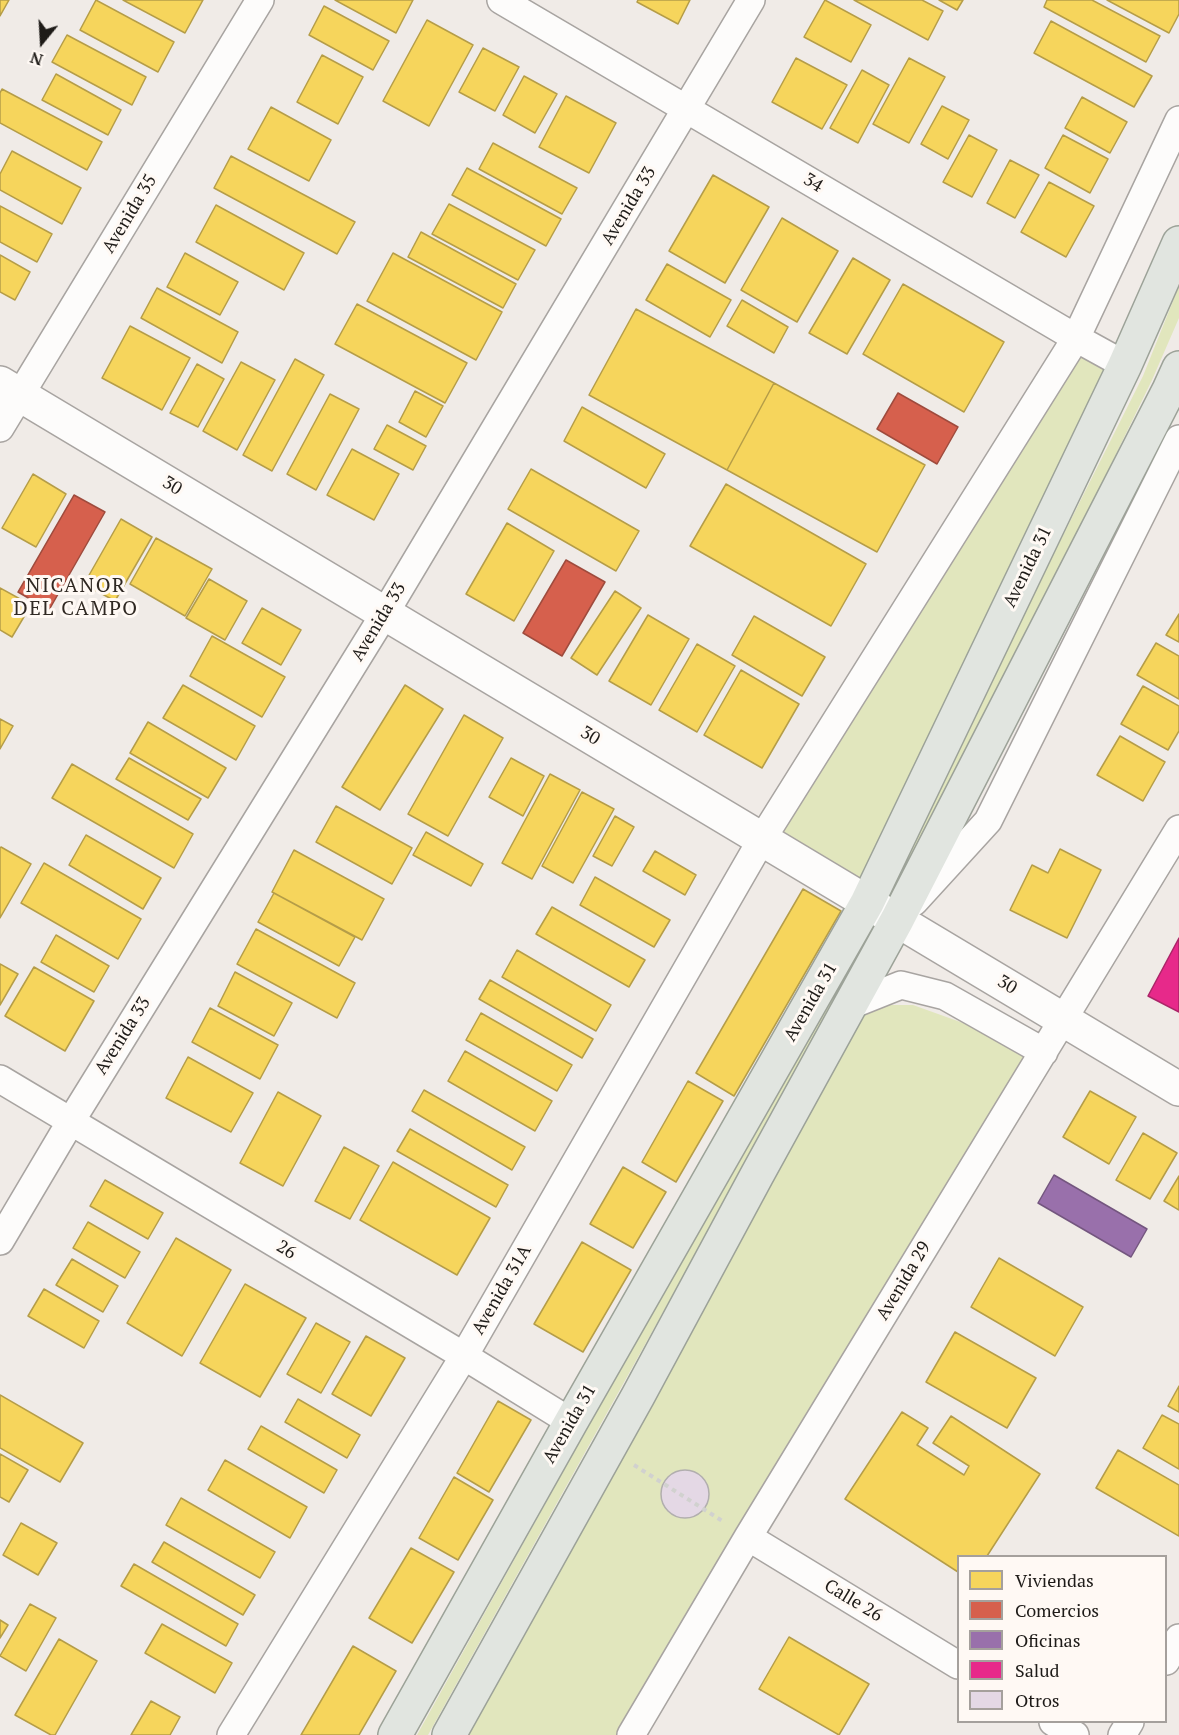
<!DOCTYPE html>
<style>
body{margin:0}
#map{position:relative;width:1179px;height:1735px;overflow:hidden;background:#f0ebe7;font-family:"PT Serif",serif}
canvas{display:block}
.legend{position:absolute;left:957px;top:1555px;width:210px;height:168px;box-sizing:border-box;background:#fff9f4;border:2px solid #a5a09c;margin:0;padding:8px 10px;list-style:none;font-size:18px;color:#1e1b18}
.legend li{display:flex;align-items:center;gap:12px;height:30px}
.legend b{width:30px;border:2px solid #a5a09c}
.north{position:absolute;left:12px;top:12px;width:60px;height:60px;-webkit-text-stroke:4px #fff9f4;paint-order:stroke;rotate:198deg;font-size:16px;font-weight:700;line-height:24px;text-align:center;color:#1e1b18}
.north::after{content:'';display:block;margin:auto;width:21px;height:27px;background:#1e1b18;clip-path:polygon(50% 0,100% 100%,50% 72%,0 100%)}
</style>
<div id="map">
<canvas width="1179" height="1735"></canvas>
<ul class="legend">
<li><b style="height:16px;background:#f6d55c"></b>Viviendas</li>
<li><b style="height:16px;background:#d6604d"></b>Comercios</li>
<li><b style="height:16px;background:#9970ab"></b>Oficinas</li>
<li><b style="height:16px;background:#e7298a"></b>Salud</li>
<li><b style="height:16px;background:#e4d8e5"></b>Otros</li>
</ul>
<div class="north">N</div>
</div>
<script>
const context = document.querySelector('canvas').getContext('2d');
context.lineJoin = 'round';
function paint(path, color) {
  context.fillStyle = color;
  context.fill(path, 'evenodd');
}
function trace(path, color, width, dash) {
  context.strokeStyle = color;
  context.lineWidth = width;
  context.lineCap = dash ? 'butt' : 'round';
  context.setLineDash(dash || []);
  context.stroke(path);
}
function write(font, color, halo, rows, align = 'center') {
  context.font = font + ' "PT Serif",serif';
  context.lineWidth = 6;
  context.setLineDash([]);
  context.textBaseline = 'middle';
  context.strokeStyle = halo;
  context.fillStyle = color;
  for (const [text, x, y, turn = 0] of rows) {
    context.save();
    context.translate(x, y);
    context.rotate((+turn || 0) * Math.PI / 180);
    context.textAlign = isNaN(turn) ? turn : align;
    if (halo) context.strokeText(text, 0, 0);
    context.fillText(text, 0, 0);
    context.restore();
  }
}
paint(new Path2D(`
 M1179,286V318L1152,380L1013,666L892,897L890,895L1009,643L1143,376Z
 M1072,345L1125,365L867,903L762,839Z
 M873,925L877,927L428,1735H417L670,1279Z
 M851,1005H913L1044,1052L631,1735H449Z`), '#e1e6bd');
const homes = new Path2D(`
 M0,0H9L0,16Z
 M96,0L174,42L158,72L80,30Z
 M123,0H203L185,33Z
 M335,0H413L396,33Z
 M638,0H690L678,24L637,2Z
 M825,0L871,25L851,62L804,37Z
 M854,0H922L943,11L928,40Z
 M939,0H963L957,10Z
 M1047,0H1092L1160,36L1146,62L1044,7Z
 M1107,0H1179V14L1169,33Z
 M324,6L389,41L373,70L309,35Z
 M427,20L473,45L429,126L383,101Z
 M1051,21L1152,76L1134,107L1034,53Z
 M67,35L146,77L132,105L52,62Z
 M483,48L519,67L495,111L459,92Z
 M322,55L363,77L338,124L297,102Z
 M796,58L847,85L822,129L772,102Z
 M909,58L945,77L909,143L873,124Z
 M862,70L889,85L858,143L830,128Z
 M56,74L121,110L108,135L42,100Z
 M524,76L557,94L535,133L503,115Z
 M2,89L102,142L87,170L0,123V93Z
 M566,96L616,123L589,173L539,147Z
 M1082,97L1127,122L1110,153L1065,128Z
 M942,106L969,120L948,159L921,144Z
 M271,107L331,140L309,181L248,149Z
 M969,135L997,150L972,197L943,182Z
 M1063,135L1108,159L1090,193L1045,168Z
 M493,143L577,188L562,214L479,169Z
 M12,151L81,188L62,224L0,190V174Z
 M231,156L355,222L337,254L214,188Z
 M1010,160L1039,175L1015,218L987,203Z
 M467,168L561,219L546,246L452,195Z
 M713,175L769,207L725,283L669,251Z
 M1049,182L1094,206L1066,257L1021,232Z
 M449,204L535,250L518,280L432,234Z
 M216,205L304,253L284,290L196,242Z
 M0,206L52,234L37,262L0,242Z
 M782,218L838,251L797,322L741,290Z
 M421,232L516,284L503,308L408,257Z
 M185,253L238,282L220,315L167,287Z
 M393,253L502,312L476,360L367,301Z
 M0,255L30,272L15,300L0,292Z
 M853,258L890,280L847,354L809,333Z
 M667,264L731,300L710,337L646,300Z
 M903,284L1004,342L964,412L863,354Z
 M157,288L238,332L222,363L141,318Z
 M742,300L788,327L774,353L727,326Z
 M357,304L467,363L445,403L335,344Z
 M636,309L774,383L727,470L589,395Z
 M130,326L190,358L162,410L102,378Z
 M295,359L324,375L272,471L243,455Z
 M241,362L275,380L237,450L203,431Z
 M197,364L224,379L198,427L170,413Z
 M774,383L925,465L877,552L727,470Z
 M415,391L443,406L426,437L399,422Z
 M330,394L359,409L316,490L287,474Z
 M582,407L665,454L646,488L564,441Z
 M387,425L426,446L413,470L374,449Z
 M352,449L399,474L374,520L327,495Z
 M531,469L639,531L616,571L508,509Z
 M33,474L66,494L36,547L2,528Z
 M726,484L866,564L831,626L690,546Z
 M121,519L152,537L115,601L84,584Z
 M507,523L554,551L514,621L466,594Z
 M156,538L212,569L185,616L130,584Z
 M209,579L247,601L225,640L186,618Z
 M0,588L31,605L12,637L0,630Z
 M615,591L641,608L597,675L571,658Z
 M262,608L301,630L281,665L242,643Z
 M1179,614V642L1166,635Z
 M648,615L689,639L651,705L609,681Z
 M754,616L825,657L802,696L732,655Z
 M212,636L285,677L262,717L190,676Z
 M1156,643L1179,656V699L1137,675Z
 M697,644L735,666L697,732L659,710Z
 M741,670L799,704L762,768L704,735Z
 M183,685L255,726L236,760L163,718Z
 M405,685L443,709L380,810L342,787Z
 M1143,686L1179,706V731L1168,750L1121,724Z
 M464,715L503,738L448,836L408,814Z
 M0,719L13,726L0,749Z
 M148,722L226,768L208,798L130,753Z
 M1120,736L1165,762L1143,801L1097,775Z
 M129,758L201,799L188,820L116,779Z
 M511,758L544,776L523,816L489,797Z
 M72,764L193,834L174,868L52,798Z
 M550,774L580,790L532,879L502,863Z
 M582,792L614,809L573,883L542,866Z
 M336,806L412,848L392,884L316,842Z
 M615,816L634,827L612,866L593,856Z
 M426,832L483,864L471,886L413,855Z
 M86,835L161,878L143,909L69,865Z
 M1,847L31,864L0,918V848Z
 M1060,849L1101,870L1067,938L1010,910L1032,865L1048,873Z
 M294,850L384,899L362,940L272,892Z
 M655,851L696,875L685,895L643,871Z
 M44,863L141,919L118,959L21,903Z
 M595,877L670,920L654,947L580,905Z
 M803,889L841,911L734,1096L696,1073Z
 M274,893L355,937L339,966L258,922Z
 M552,907L645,960L629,987L536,934Z
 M256,929L355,983L337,1018L237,964Z
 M56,935L109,966L94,992L41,962Z
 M517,950L611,1005L596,1031L502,977Z
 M0,964L18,974L0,1005Z
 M34,967L94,1001L65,1051L5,1016Z
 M235,972L292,1003L274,1036L218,1006Z
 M490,980L593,1039L582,1058L479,999Z
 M210,1008L278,1045L260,1079L192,1042Z
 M481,1013L572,1065L557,1091L466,1040Z
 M465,1051L552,1101L535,1131L448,1081Z
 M188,1057L253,1093L231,1132L166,1098Z
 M688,1081L723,1101L676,1182L642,1162Z
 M424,1090L525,1147L512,1170L412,1111Z
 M1090,1091L1136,1117L1109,1164L1063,1137Z
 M278,1092L321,1116L283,1186L240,1163Z
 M410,1129L508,1185L496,1207L397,1151Z
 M1143,1133L1177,1153L1150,1199L1116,1180Z
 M344,1147L379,1166L350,1219L315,1201Z
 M393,1162L490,1218L457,1275L360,1220Z
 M623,1167L666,1192L633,1248L590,1224Z
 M1179,1176V1210L1164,1201Z
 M105,1180L163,1213L148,1239L90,1206Z
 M88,1222L140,1252L125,1278L73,1248Z
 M176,1238L231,1270L182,1356L127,1323Z
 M582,1242L631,1270L583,1352L534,1324Z
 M999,1258L1083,1307L1055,1356L971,1307Z
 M72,1259L118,1286L103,1312L56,1285Z
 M245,1284L306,1318L260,1397L200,1363Z
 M44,1289L99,1321L84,1348L28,1316Z
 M316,1323L350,1342L321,1393L287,1374Z
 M955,1332L1036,1378L1007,1428L926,1382Z
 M366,1336L405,1358L371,1416L332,1394Z
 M1179,1386V1412L1168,1406Z
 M0,1395L83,1443L60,1482L0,1448Z
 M298,1399L360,1435L347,1458L285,1422Z
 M498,1401L531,1420L489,1492L457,1473Z
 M902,1412L928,1428L917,1445L964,1475L969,1466L933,1443L951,1416L1040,1474L987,1556H958V1572L845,1499Z
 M1162,1415L1179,1424V1469L1143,1448Z
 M261,1426L337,1470L324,1493L248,1449Z
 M1118,1450L1179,1485V1536L1096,1488Z
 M0,1454L28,1470L9,1502L0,1497Z
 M225,1460L307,1507L290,1538L208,1490Z
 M454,1477L493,1500L458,1560L419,1538Z
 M181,1498L275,1552L260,1578L166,1525Z
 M21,1523L57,1543L38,1575L3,1555Z
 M164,1542L255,1595L243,1615L152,1562Z
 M411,1548L454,1572L412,1643L369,1618Z
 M134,1564L238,1624L226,1646L121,1586Z
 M30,1604L56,1618L26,1671L0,1656Z
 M0,1620L8,1625L0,1638Z
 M162,1624L232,1663L215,1693L145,1653Z
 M789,1637L869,1684L839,1735L759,1689Z
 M59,1639L97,1661L55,1735H51L15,1715Z
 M353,1646L396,1671L359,1735H301Z
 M151,1701L180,1717L170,1735H131Z`);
paint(homes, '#f6d55c');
trace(homes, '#b59d48', 1.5);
const shops = new Path2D(`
 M898,393L958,427L937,464L877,429Z
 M74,495L105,512L49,610L18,592Z
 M566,560L605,582L562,656L523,633Z`);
paint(shops, '#d6604d');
trace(shops, '#9f4b3d', 1.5);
const offices = new Path2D(`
 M1054,1175L1147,1229L1131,1257L1038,1203Z`);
paint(offices, '#9970ab');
trace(offices, '#74567f', 1.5);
const health = new Path2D(`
 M1179,938V1012L1148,996Z`);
paint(health, '#e7298a');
trace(health, '#ab2568', 1.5);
const building = new Path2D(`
 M661 1494a24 24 0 1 1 48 0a24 24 0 1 1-48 0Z`);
paint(building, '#e4d8e5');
trace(building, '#b1aeae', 1.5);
const street = new Path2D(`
 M501,0L1076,338L1125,365
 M0,428L260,0
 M914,902L988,821L1179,439
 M851,1005L901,985L945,996L1044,1052
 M0,1079L464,1356L571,1422
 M0,1241L71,1121L385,613L751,0
 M748,1537L958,1665
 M1166,1661L1179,1638
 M1053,1722L1075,1735
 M231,1735L464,1356L762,839L1076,338L1179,120
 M631,1735L748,1537L1179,829
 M1122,1735L1130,1722`);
const secondary = new Path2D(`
 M0,383L1179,1089`);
const primary = new Path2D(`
 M395,1735L571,1422L867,903L1125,365L1179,243
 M449,1735L638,1396L757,1175L897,920L1169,390L1179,368`);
trace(street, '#a8a4a1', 30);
trace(secondary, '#a8a4a1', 36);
trace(primary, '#9ca298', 36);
trace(new Path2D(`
 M634,1465L724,1522`), '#d1d1cf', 4, [4.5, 4.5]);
trace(street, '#fdfcfb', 27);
trace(secondary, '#fdfcfb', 33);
trace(primary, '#e1e5e0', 33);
write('18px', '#1e1b18', '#fff9f4', [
 ["34",813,183,31],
 ["Avenida 33",629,206,-59],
 ["Avenida 35",130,214,-59],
 ["30",172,486,31],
 ["Avenida 31",1028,567,-64],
 ["Avenida 33",379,622,-59],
 ["30",590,736,31],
 ["30",1007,985,31],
 ["Avenida 31",811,1002,-60],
 ["Avenida 33",123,1036,-58],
 ["26",286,1250,31],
 ["Avenida 29",904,1281,-59],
 ["Avenida 31A",502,1290,-60],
 ["Avenida 31",570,1424,-60],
 ["Calle 26",853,1601,31]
]);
context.letterSpacing = '1.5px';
write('20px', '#2f2822', '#fff9f4', [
 ["NICANOR",76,586],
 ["DEL CAMPO",76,609]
]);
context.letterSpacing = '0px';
</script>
